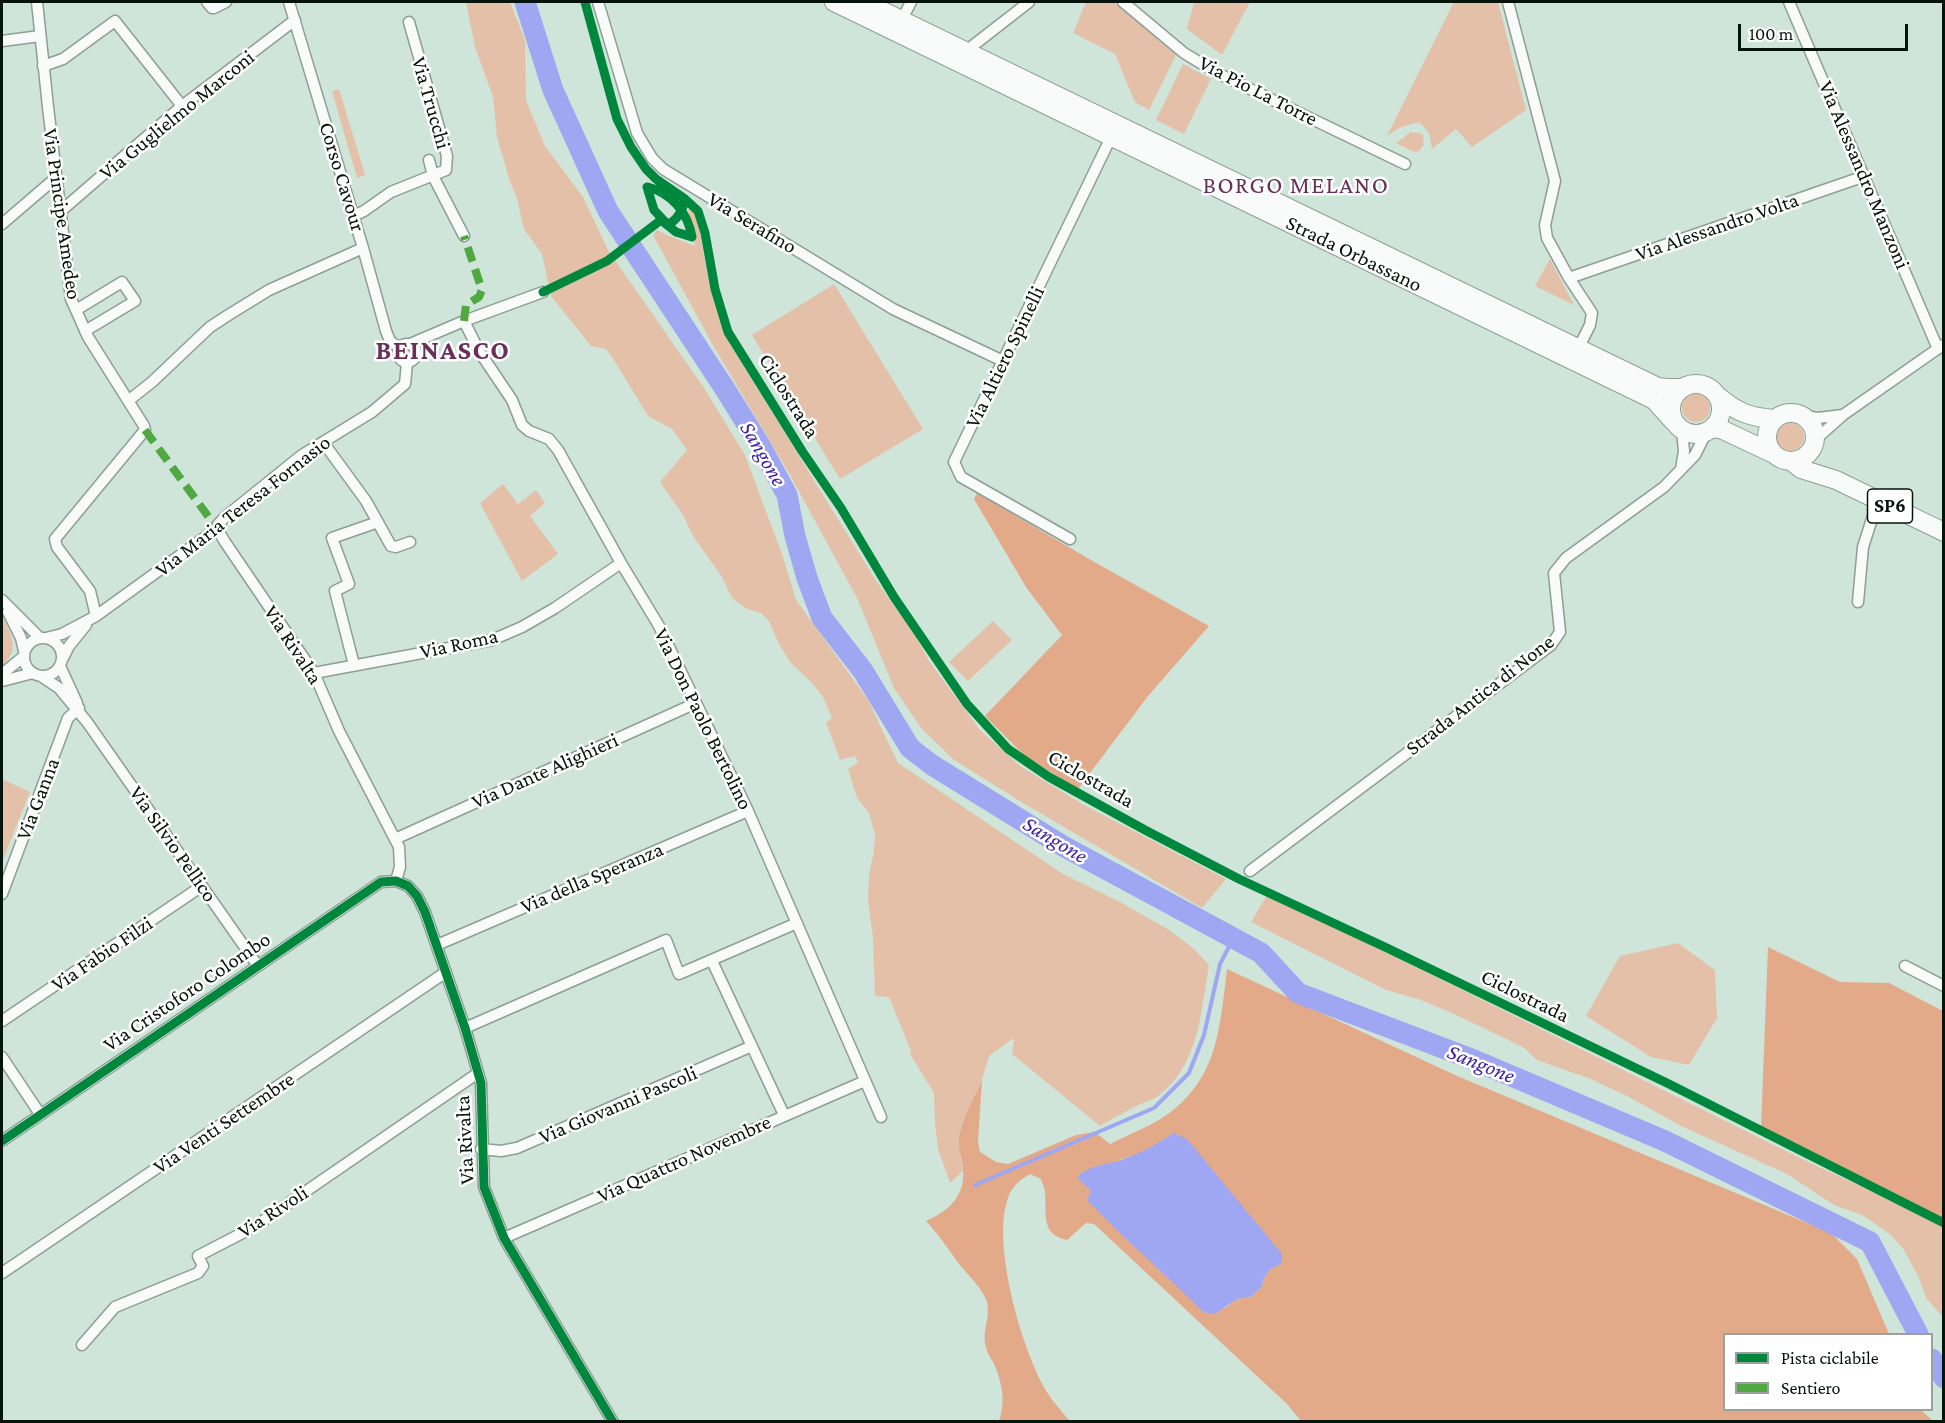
<!DOCTYPE html>
<style>
body{margin:0}
#map{position:relative;width:1945px;height:1423px;overflow:hidden;background:#cfe5d9;font-family:"Crimson Pro",serif}
canvas{display:block}
.frame{position:absolute;inset:0;border:3px solid #06140d;pointer-events:none}
.legend{position:absolute;left:1723px;top:1333px;width:210px;height:78px;box-sizing:border-box;background:#fff;border:2px solid #9ba19e;margin:0;padding:8px 10px;list-style:none;font-size:18px;color:#06140d}
.legend li{display:flex;align-items:center;gap:12px;height:30px}
.legend b{width:30px;border:2px solid #9ba19e}
.scale{position:absolute;left:1738px;top:24px;width:170px;height:27px;box-sizing:border-box;border:3px solid #06140d;border-top:0;padding-left:8px;font-size:18px;line-height:21px;white-space:nowrap;color:#06140d;-webkit-text-stroke:4px #fff;paint-order:stroke}
</style>
<div id="map">
<canvas width="1945" height="1423"></canvas>
<div class="frame"></div>
<ul class="legend">
<li><b style="height:8px;background:#00873e"></b>Pista ciclabile</li>
<li><b style="height:8px;background:#50a841"></b>Sentiero</li>
</ul>
<div class="scale">100 m</div>
</div>
<script>
const context = document.querySelector('canvas').getContext('2d');
context.lineJoin = 'round';
function paint(path, color) {
  context.fillStyle = color;
  context.fill(path, 'evenodd');
}
function trace(path, color, width, dash) {
  context.strokeStyle = color;
  context.lineWidth = width;
  context.lineCap = dash ? 'butt' : 'round';
  context.setLineDash(dash || []);
  context.stroke(path);
}
function write(font, color, halo, rows, align = 'center') {
  context.font = font + ' "Crimson Pro",serif';
  context.lineWidth = 5;
  context.setLineDash([]);
  context.textBaseline = 'middle';
  context.strokeStyle = halo;
  context.fillStyle = color;
  for (const [text, x, y, turn = 0] of rows) {
    context.save();
    context.translate(x, y);
    context.rotate((+turn || 0) * Math.PI / 180);
    context.textAlign = isNaN(turn) ? turn : align;
    if (halo) context.strokeText(text, 0, 0);
    context.fillText(text, 0, 0);
    context.restore();
  }
}
paint(new Path2D(`
 M466,2H510L525,40L526,100L545,146L583,197L608,250L704,388L745,455L783,557L796,600L868,700L898,763L1063,874L1120,902L1169,930L1192,947L1209,965C1201,1012 1199,1065 1158,1096C1152,1101 1143,1102 1137,1106C1124,1112 1112,1119 1100,1126L1012,1054L1014,1038L989,1056L982,1080L960,1130V1155L963,1171L950,1183L938,1149L935,1123L934,1093L910,1054L911,1051L889,997L875,996L873,938L868,901L869,874L874,852L875,834L869,813L857,798L848,769L858,762L855,756L840,760L826,723L832,718L823,697L812,683L790,662L779,644L769,621L761,613L745,608L732,598L722,577L693,536L683,515L660,482L687,450L672,429L648,416L614,360L606,349L591,346L551,296L542,254L524,229L517,198L510,182L497,137L493,97L475,47Z
 M1086,2H1114L1176,55L1149,110L1135,102L1115,54L1073,33Z
 M1194,2H1250L1222,55L1187,29Z
 M1454,2H1498L1526,110L1472,147L1456,129L1432,149L1429,133L1419,122L1401,127L1387,136Z
 M1183,64L1211,79L1184,134L1156,120Z
 M339,89L365,175L357,178L332,91Z
 M1411,132L1419,133L1423,135L1424,145L1419,151L1414,152L1396,143Z
 M692,208L697,216C705,259 710,303 729,343L875,579L916,637L929,661L980,730L1020,766L1084,805L1226,879L1202,908L1023,803L954,760L921,728L894,688L857,598L790,475L714,347L653,235L657,230L667,235L695,246L688,210Z
 M1550,259L1574,305L1535,286Z
 M834,284L923,429L840,479L752,335Z
 M1682 408a14 14 0 1 1 28 0a14 14 0 1 1-28 0Z
 M1776 437a14 14 0 1 1 28 0a14 14 0 1 1-28 0Z
 M503,484L518,504L536,490L545,503L530,516L558,554L522,581L480,503Z
 M2,616C11,635 21,649 2,666Z
 M993,621L1012,640L968,681L949,662Z
 M2,779L30,792L2,862Z
 M1267,895C1445,980 1620,1069 1796,1156C1845,1180 1895,1201 1943,1225V1317L1927,1299L1918,1276L1904,1250L1890,1234L1862,1215L1834,1205L1787,1174L1683,1127L1627,1096L1588,1078L1537,1060L1523,1047L1452,1013L1418,999L1386,990L1251,922Z
 M1678,943L1715,970L1717,1018L1689,1065L1651,1057L1586,1016L1620,956Z`), '#e5c0a9');
paint(new Path2D(`
 M977,493L1096,563L1209,626L1148,696L1078,789L1025,756L985,716L1062,635L1026,587L974,499Z
 M1768,947L1840,982L1889,983L1943,1011V1218L1761,1127Z
 M1227,969L1455,1075L1831,1233L1857,1259L1889,1334H1724V1410H1921L1933,1421H1301L1287,1404L1094,1224L1086,1223L1067,1240C1040,1235 1047,1212 1045,1193C1045,1188 1042,1183 1041,1179L1030,1174C1022,1179 1015,1183 1010,1193C989,1237 1021,1347 1045,1389C1052,1401 1061,1411 1070,1421H999C1006,1402 1002,1382 994,1364C991,1358 987,1353 986,1347C981,1332 991,1317 987,1302C982,1288 969,1276 960,1265C949,1250 939,1235 926,1221C949,1211 966,1195 963,1168C961,1156 957,1144 960,1132C964,1116 975,1096 982,1080L978,1141L980,1152L996,1162L1008,1164L1076,1135L1095,1132L1110,1144C1130,1134 1154,1125 1172,1111C1219,1074 1220,1024 1227,969ZM1173,1133L1272,1268L1265,1276L1261,1288L1250,1297L1237,1299L1225,1308L1091,1191L1120,1160L1152,1149Z`), '#e3aa8a');
paint(new Path2D(`
 M1173,1133L1187,1139L1282,1254L1281,1264L1272,1268L1265,1276L1261,1288L1250,1297L1237,1299L1215,1314L1205,1313L1121,1234L1087,1200L1091,1191L1077,1177C1089,1165 1106,1165 1121,1160C1141,1153 1156,1145 1173,1133Z`), '#9fa7f3');
trace(new Path2D(`
 M975,1185L1154,1108L1189,1073L1204,1035L1220,964L1233,939`), '#9fa7f3', 4);
trace(new Path2D(`
 M525,2L553,90L608,211L725,389L761,447L787,495L795,536L807,578L822,618L863,671L910,748L932,765L1063,846L1261,953L1298,993L1469,1058L1665,1141L1870,1242L1918,1334
 M1932,1359L1944,1378`), '#9fa7f3', 21);
const street = new Path2D(`
 M37,2L48,107L71,299L88,337L144,426L145,430L55,539L57,547L90,591L96,616
 M207,2L212,8H214L226,2
 M289,2L363,248L386,331L390,341L400,348
 M598,2L637,133L652,158L663,169L893,309L1003,361
 M1123,2L1184,53L1217,73L1405,164
 M1508,2L1555,181L1545,225L1547,238L1569,278L1592,313L1590,325L1578,349
 M1789,2L1938,349
 M900,23L911,2
 M2,41L40,36
 M964,55L966,51L1029,2
 M43,66L63,59L115,21L182,106
 M429,160L433,176L464,236
 M61,211L182,106L295,20
 M353,216L364,211L391,192L446,170L447,156L409,22
 M2,224L51,182L57,181
 M1569,278L1865,176
 M76,310L122,282L135,301L85,331
 M464,321L543,292
 M410,344L464,321L479,351L512,400L522,425L529,431L549,439L558,450L621,563L659,626L748,811L881,1117
 M398 353a9 9 0 1 1 18 0a9 9 0 1 1-18 0Z
 M128,401L152,382L210,327L230,314L269,290L363,248
 M1804,416L1818,418L1843,415
 M1815,440L1843,415L1943,345
 M323,442L366,501L391,546L396,547L410,542
 M1681,469L1684,451L1682,430
 M216,527L225,542L314,673L339,731L399,847L400,867L396,881
 M1070,539L961,477L954,462L1113,133
 M2,600L40,638
 M1858,602L1863,547L1878,500
 M8,612L21,638L24,651
 M24 657a19 19 0 1 1 38 0a19 19 0 1 1-38 0Z
 M46,638L62,634L96,616L208,535L225,517L302,455L372,412L405,384L407,362
 M63,658L69,646L86,625
 M354,665L335,591L349,584L332,538L378,522
 M60,666L77,703
 M314,673L492,640L522,627L555,608L621,563
 M2,674L23,657
 M41,676L59,688L87,722L258,966
 M2,681L33,673
 M395,839L696,703
 M1250,871L1551,645L1560,632L1554,573L1566,558L1664,487L1695,455L1706,433
 M2,894L68,718L79,708
 M437,945L748,811
 M712,961L784,1115
 M1905,966L1944,986
 M2,1021L202,886
 M465,1028L666,940L679,974L797,923
 M2,1057L40,1114
 M2,1141L381,882L396,881L408,886L417,896L425,912L465,1028L481,1083L484,1187L504,1238L613,1422
 M481,1149L501,1151L517,1148L752,1046
 M504,1238L865,1081
 M2,1273L446,972
 M82,1345L115,1307L198,1273L203,1266L198,1256L254,1227L478,1073`);
const primary = new Path2D(`
 M834,2L1654,400L1673,421
 M864,2L1658,387L1668,388H1682
 M1671 409a25 25 0 1 1 50 0a25 25 0 1 1-50 0Z
 M1719,397C1738,413 1750,417 1774,419
 M1767 437a24 24 0 1 1 48 0a24 24 0 1 1-48 0Z
 M1713,428L1723,430L1774,454
 M1791,461L1801,469L1836,480L1944,532`);
trace(street, '#8d9e95', 13);
trace(primary, '#8d9e95', 20);
trace(street, '#f8fbf9', 10);
trace(primary, '#f8fbf9', 18);
trace(new Path2D(`
 M464,321L466,305L479,297L482,290L464,236
 M145,430L216,527`), '#50a841', 8, [15, 8]);
trace(new Path2D(`
 M585,2L617,119L631,147L646,169L656,179L685,199L698,211L705,233L715,289L728,332L802,451L841,508L894,597L967,704L1008,749L1049,777L1145,830L1239,879L1387,948L1669,1084L1944,1223
 M543,292L607,261L661,220L676,232L692,237C688,213 671,192 647,187L654,210L667,224C677,222 683,209 685,199
 M2,1141L381,882L396,881L408,886L417,896L425,912L465,1028L481,1083L484,1187L504,1238L613,1422`), '#00873e', 9);
for (const [x, y, w] of [
 [1890,506,45]
]) {
  const box = new Path2D();
  box.roundRect(x - w / 2, y - 17, w, 34, 4.5);
  context.fillStyle = '#fff';
  context.fill(box);
  trace(box, '#06140d', 1.5);
}
write('bold 20px', '#06140d', null, [
 ["SP6",1890,506]
]);
write('21px', '#06140d', '#fff', [
 ["Via Pio La Torre",1258,91,27],
 ["Via Trucchi",431,103,74],
 ["Via Guglielmo Marconi",177,115,-39],
 ["Via Alessandro Manzoni",1864,175,67],
 ["Corso Cavour",342,177,73],
 ["Via Principe Amedeo",62,214,82],
 ["Via Serafino",752,223,31],
 ["Via Alessandro Volta",1717,227,-19],
 ["Strada Orbassano",1354,254,26],
 ["Via Altiero Spinelli",1005,357,-64],
 ["Ciclostrada",789,396,58],
 ["Via Maria Teresa Fornasio",243,506,-38],
 ["Via Roma",459,644,-12],
 ["Via Rivalta",293,645,57],
 ["Strada Antica di None",1480,695,-38],
 ["Via Don Paolo Bertolino",703,719,64],
 ["Via Dante Alighieri",545,771,-24],
 ["Ciclostrada",1091,779,30],
 ["Via Ganna",38,799,-69],
 ["Via Silvio Pellico",173,844,55],
 ["Via della Speranza",592,878,-23],
 ["Via Fabio Filzi",102,954,-34],
 ["Via Cristoforo Colombo",187,992,-34],
 ["Ciclostrada",1525,996,26],
 ["Via Giovanni Pascoli",618,1105,-23],
 ["Via Venti Settembre",224,1123,-34],
 ["Via Rivalta",465,1140,-93],
 ["Via Quattro Novembre",684,1159,-24],
 ["Via Rivoli",273,1212,-33]
]);
write('italic 22px', '#3c24a7', '#fff', [
 ["Sangone",763,454,60],
 ["Sangone",1055,840,31],
 ["Sangone",1481,1064,22]
]);
context.letterSpacing = '1.5px';
write('24px', '#6a2f58', '#fff', [
 ["BORGO MELANO",1296,186]
]);
context.letterSpacing = '0px';
context.letterSpacing = '1.5px';
write('bold 27px', '#6a2f58', '#fff', [
 ["BEINASCO",443,351]
]);
context.letterSpacing = '0px';
</script>
